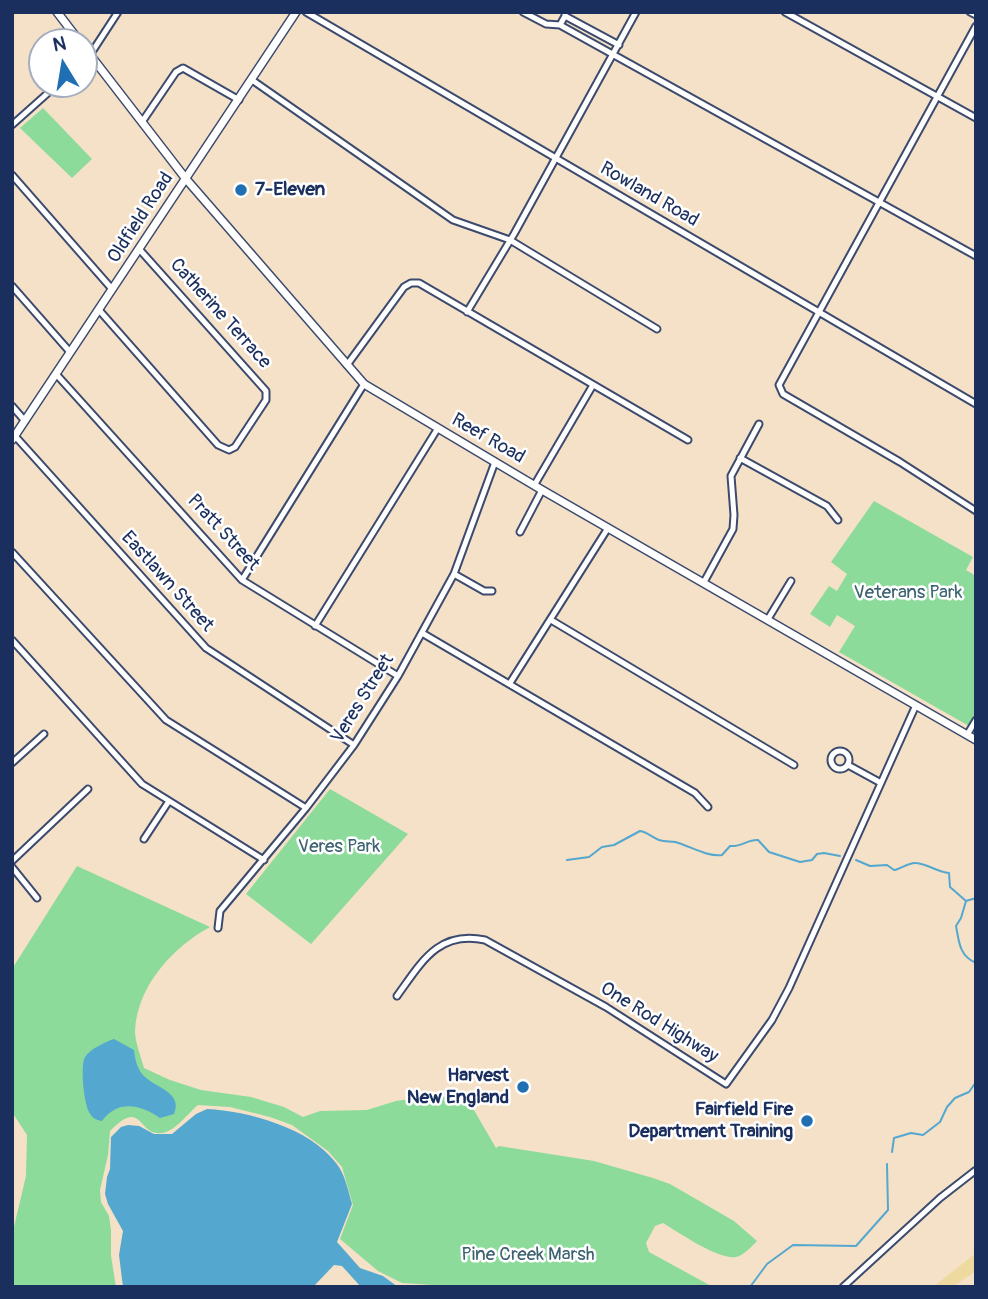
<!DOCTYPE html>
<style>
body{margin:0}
#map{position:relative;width:988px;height:1299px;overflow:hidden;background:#f4e1c7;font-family:Pangolin,sans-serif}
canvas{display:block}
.frame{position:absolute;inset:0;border:14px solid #1b2f5e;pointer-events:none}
.north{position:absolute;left:28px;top:28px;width:70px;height:70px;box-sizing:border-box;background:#fff;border:2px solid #a4acbf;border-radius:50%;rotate:349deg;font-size:19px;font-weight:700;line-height:28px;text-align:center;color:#1b2f5e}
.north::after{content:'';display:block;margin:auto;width:24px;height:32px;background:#1f6fb2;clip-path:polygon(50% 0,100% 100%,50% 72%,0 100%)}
</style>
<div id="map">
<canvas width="988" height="1299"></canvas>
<div class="frame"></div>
<div class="north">N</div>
</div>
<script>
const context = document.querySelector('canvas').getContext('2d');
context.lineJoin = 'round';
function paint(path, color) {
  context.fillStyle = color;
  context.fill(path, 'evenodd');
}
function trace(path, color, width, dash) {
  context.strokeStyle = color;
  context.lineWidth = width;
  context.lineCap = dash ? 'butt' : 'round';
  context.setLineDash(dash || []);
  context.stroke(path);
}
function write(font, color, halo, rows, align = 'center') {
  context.font = font + ' Pangolin,sans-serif';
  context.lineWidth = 5;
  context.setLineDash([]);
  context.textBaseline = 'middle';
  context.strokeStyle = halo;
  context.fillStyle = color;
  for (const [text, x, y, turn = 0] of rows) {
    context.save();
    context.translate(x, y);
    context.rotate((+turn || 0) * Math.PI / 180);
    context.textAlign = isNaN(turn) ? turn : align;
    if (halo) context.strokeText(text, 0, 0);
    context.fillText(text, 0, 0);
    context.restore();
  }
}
paint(new Path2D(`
 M43,108L92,159L72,178L20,128Z
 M874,501L973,557L966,570L976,576V730L839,652L855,626L837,615L830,627L810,614L829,586L837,591L847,574L831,562Z
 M330,789L408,834L311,944L246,894Z
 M77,866L210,927C173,947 137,986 135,1031C135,1042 141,1057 144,1068L170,1080L201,1090L251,1097L284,1107L303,1117L320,1111L367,1110L396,1101L430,1096L462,1097L471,1105L496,1148L499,1146L594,1161L653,1178L670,1184L734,1221L757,1241C752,1246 746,1253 739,1256C724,1264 678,1232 663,1223L655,1226L646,1243L649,1252L713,1287H465L402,1283L378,1271L340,1239L353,1205L342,1167L328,1151L292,1125L270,1117L230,1107L198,1105C188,1113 176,1131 162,1133C137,1136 143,1097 110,1131L108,1155L100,1190L101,1202L109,1216L111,1230V1256L116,1287H12V1235L26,1176L27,1135L12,1112V969Z`), '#8cdb9b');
paint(new Path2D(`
 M976,1253V1271L952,1287H933Z`), '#eeda9e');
paint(new Path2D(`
 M114,1039L134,1050C135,1059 137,1070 145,1077C157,1088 183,1093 174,1114L160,1118C141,1105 118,1099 102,1121C96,1120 92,1118 89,1112C84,1103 80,1066 85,1057C90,1049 105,1042 114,1039Z
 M207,1109C248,1111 310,1128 336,1163C345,1174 348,1190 352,1204L337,1242L360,1268L383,1276L398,1287H361L342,1266L334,1265L313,1287H123L119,1255L123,1231L108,1204L105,1194L107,1177L110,1169L111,1137L121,1127L128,1125L139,1126L154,1134H172L196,1114Z`), '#54a7cf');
trace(new Path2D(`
 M567,860L589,857L602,847L614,845L640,831C647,832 652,837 659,840C665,842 670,841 675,842C690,846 707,857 722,855L730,846C742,847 748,839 758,840L769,852L800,862L812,860L817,854L824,853L840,856
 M856,860L870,866L887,865L894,870C901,869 909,862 916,863C928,864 937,872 949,873L950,887L966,901
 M976,898L966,901L961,918L956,926C959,941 959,956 976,963
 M892,1152L894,1138L911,1133L923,1135L940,1122L947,1107L955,1098L969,1092L976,1082
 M750,1287L767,1264L793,1245L856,1246L888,1210L887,1164`), '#54a7cf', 2);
const minor = new Path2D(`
 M306,12L976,404
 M523,12L546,24L560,25L565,16V12
 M785,12L976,118
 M970,12L976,15
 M565,16L619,45
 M560,25L976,256
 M976,26L779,385L783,394L900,462L976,511
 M84,61L90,55L118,12
 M252,80L453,220L510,240L657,329
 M142,122L176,72L183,68L239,100
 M12,125L58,84
 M12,175L112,289
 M12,286L70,352
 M99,310L218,445L229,450L235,447L266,400V391L140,250
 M467,312L514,234L636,12
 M347,365L404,287L411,283H419L688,440
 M56,374L242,580L398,676
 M12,406L25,421
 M15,436L206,648L354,745
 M740,458L827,506L838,520
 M535,484L593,385
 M520,532L542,490
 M12,552L166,720L306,808
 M454,574L484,591H492
 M242,580L364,384
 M704,582L733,529L734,515L731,476L759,424
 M768,619L791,581
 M551,620L794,765
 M315,626L438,428
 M422,633L695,793L708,807
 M12,640L142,784L264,860
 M510,683L608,528
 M967,735L976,720
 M831 760a9 9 0 1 1 18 0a9 9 0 1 1-18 0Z
 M12,763L44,734
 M848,765L881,783
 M144,839L169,801
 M12,861L88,789
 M12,867L37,898
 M218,928L220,911L306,808L354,745L398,676L454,574L495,462
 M397,996C421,963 438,930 485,940L606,1007L726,1084L772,1020L789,988L916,705
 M843,1287L940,1198L976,1170`);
const tertiary = new Path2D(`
 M57,12L80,42
 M84,47L186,179L364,384L542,490L976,740
 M12,440L296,12`);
trace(minor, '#3c4a6e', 9);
trace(tertiary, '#3c4a6e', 10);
trace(minor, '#fff', 5);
trace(tertiary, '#fff', 7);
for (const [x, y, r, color] of [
 [241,190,7,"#1f6fb2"],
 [523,1087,7,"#1f6fb2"],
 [807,1121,7,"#1f6fb2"]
]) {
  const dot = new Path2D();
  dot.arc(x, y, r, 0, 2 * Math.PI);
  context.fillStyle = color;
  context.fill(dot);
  trace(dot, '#fff', 2.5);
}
write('bold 19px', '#1b2f5e', '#fff', [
 ["7-Eleven",255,190,"left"],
 ["Harvest",509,1076],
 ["New England",509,1098],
 ["Fairfield Fire",793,1110],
 ["Department Training",793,1132]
], 'right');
write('19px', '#1b2f5e', '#fff', [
 ["Rowland Road",649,195,30],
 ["Oldfield Road",141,218,-57],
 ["Catherine Terrace",220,314,48],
 ["Reef Road",488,439,30],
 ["Pratt Street",223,533,47],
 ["Eastlawn Street",167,582,48],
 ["Veres Street",363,699,-58],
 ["One Rod Highway",659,1023,32]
]);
write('19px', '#3d6370', '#fff', [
 ["Veterans Park",908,593],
 ["Veres Park",339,847],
 ["Pine Creek Marsh",528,1255]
]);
</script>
